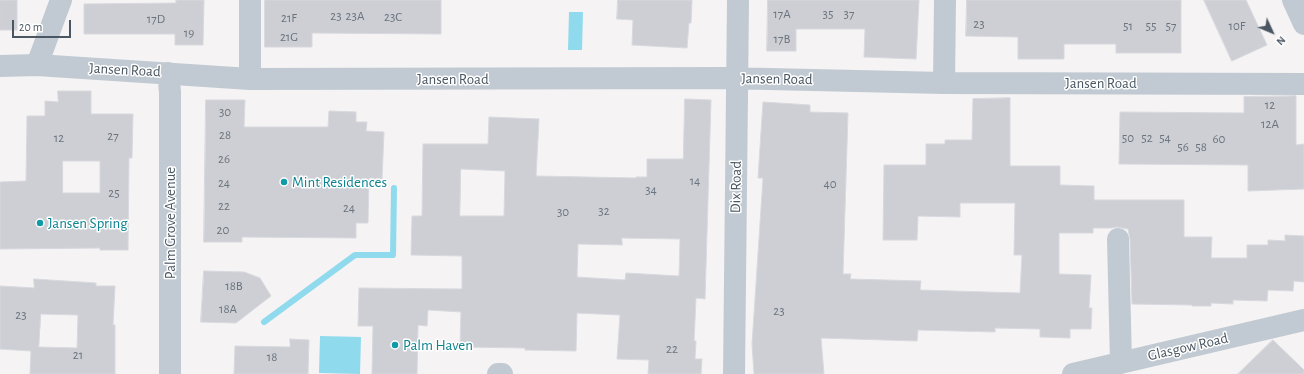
<!DOCTYPE html>
<style>
body{margin:0}
#map{position:relative;width:1304px;height:374px;overflow:hidden;background:#f5f3f3;font-family:"Alegreya Sans",sans-serif}
canvas{display:block}
.north{position:absolute;left:1252px;top:12px;width:40px;height:40px;-webkit-text-stroke:3px #fff;paint-order:stroke;rotate:134deg;font-size:11px;font-weight:700;line-height:16px;text-align:center;color:#4a5661}
.north::after{content:'';display:block;margin:auto;width:14px;height:18px;background:#4a5661;clip-path:polygon(50% 0,100% 100%,50% 72%,0 100%)}
.scale{position:absolute;left:12px;top:20px;width:59px;height:18px;box-sizing:border-box;border:2px solid #4a5661;border-top:0;padding-left:5px;font-size:12px;line-height:14px;white-space:nowrap;color:#4a5661;-webkit-text-stroke:3px #fff;paint-order:stroke}
</style>
<div id="map">
<canvas width="1304" height="374"></canvas>
<div class="north">N</div>
<div class="scale">20 m</div>
</div>
<script>
const context = document.querySelector('canvas').getContext('2d');
context.lineJoin = 'round';
function paint(path, color) {
  context.fillStyle = color;
  context.fill(path, 'evenodd');
}
function trace(path, color, width, dash) {
  context.strokeStyle = color;
  context.lineWidth = width;
  context.lineCap = dash ? 'butt' : 'round';
  context.setLineDash(dash || []);
  context.stroke(path);
}
function write(font, color, halo, rows, align = 'center') {
  context.font = font + ' "Alegreya Sans",sans-serif';
  context.lineWidth = 3;
  context.setLineDash([]);
  context.textBaseline = 'middle';
  context.strokeStyle = halo;
  context.fillStyle = color;
  for (const [text, x, y, turn = 0] of rows) {
    context.save();
    context.translate(x, y);
    context.rotate((+turn || 0) * Math.PI / 180);
    context.textAlign = isNaN(turn) ? turn : align;
    if (halo) context.strokeText(text, 0, 0);
    context.fillText(text, 0, 0);
    context.restore();
  }
}
paint(new Path2D(`
 M569,12H583L582,50H568Z
 M320,336L361,337L360,374L319,373Z`), '#90daee');
trace(new Path2D(`
 M264,322L355,255H393L394,188`), '#90daee', 6);
const building = new Path2D(`
 M0,0H17V30H0Z
 M176,0H204L203,45H175V34H84V4L176,3Z
 M265,0H441V34L312,33V47H265Z
 M618,0H692L691,23H689L687,48L632,45L633,20L617,19Z
 M768,0H919L916,59L864,57L865,29H796V51H767Z
 M967,0H1181V53H1116V44H1064V59H1018V37L966,36Z
 M1204,0H1246L1267,45L1232,61Z
 M58,91H91V114H133L132,158H129L128,250H100V248L0,249V182L26,181L27,116H45V101L58,102ZM63,161H100V193H63Z
 M1296,96V145L1304,144V189L1248,191V165L1119,164L1120,112L1244,113V97Z
 M1010,98V166H1060V185L1094,186V200H1184V237H1212L1211,258H1247V245H1268V240L1285,241V235L1304,236V282L1294,281L1293,291L1268,290L1267,301L1233,300V304L1211,303V306H1192V305L1132,304L1130,239L1128,229L1117,227L1111,228H1093V233H1059V274L1091,275L1089,308H1092L1091,329H1070V338L1040,337V329L995,328V332L918,330L917,341L821,338L824,374H754L752,344L763,178H758L763,102L810,105V112L848,113L843,274H851L850,279L921,281L920,290L1020,293L1022,255H1014L1015,203H960V217L918,216L917,240H883L884,165H926V144H945V140H972L973,99Z
 M685,99L711,100L705,299L696,298L694,341H696L695,359H702L701,374H648L649,360L617,359L620,315L577,313L576,351L525,350V348L460,347L461,312L428,310L427,326L418,325L417,374H372L373,326H358L359,288L462,289V256L411,255L412,216H422L423,144H488L489,117L539,119L536,176L636,178V177H647V159H683ZM461,169L505,171L504,216H460ZM622,238L680,239L679,276L626,273L625,280L577,277L578,244L622,245Z
 M206,100H245L244,127H328L329,111L356,112V122H367L366,131L384,132L382,179L369,178L368,223H356V238L242,237V242H204Z
 M204,271L244,272L260,278L271,296L236,323L201,322Z
 M34,279L96,283V286H115L113,325H115V374H30L31,351L0,349V286L34,288ZM41,314L78,315L77,348L39,347Z
 M290,339L309,340L308,374H234L235,346L290,347Z
 M1273,340L1304,370V374H1238Z`);
paint(building, '#cdcfd5');
trace(building, '#d7d9de', 1);
trace(new Path2D(`
 M250,0V79
 M1293,0L1304,24
 M37,65L61,0
 M0,66L37,65L250,79L725,78L944,83L1304,84
 M168,73L170,92V374
 M944,83L945,0
 M1118,239L1121,363
 M498,374H502
 M734,374L738,0
 M1073,374L1304,320`), '#c1cad2', 22);
for (const [x, y, r, color] of [
 [284,182,4,"#0f9aa8"],
 [40,223,4,"#0f9aa8"],
 [395,345,4,"#0f9aa8"]
]) {
  const dot = new Path2D();
  dot.arc(x, y, r, 0, 2 * Math.PI);
  context.fillStyle = color;
  context.fill(dot);
  trace(dot, '#fff', 1.5);
}
write('13px', '#6b747e', null, [
 ["17A",782,14],
 ["35",828,14],
 ["37",849,14],
 ["23",336,16],
 ["23A",355,16],
 ["23C",393,17],
 ["21F",289,18],
 ["17D",156,19],
 ["23",979,24],
 ["51",1128,26],
 ["55",1151,26],
 ["57",1171,26],
 ["10F",1237,26],
 ["19",189,33],
 ["21G",289,37],
 ["17B",782,39],
 ["12",1270,105],
 ["30",225,112],
 ["12A",1270,124],
 ["28",225,135],
 ["27",113,136],
 ["12",59,138],
 ["50",1128,138],
 ["52",1147,138],
 ["54",1165,138],
 ["60",1219,139],
 ["56",1183,147],
 ["58",1201,147],
 ["26",224,159],
 ["14",695,181],
 ["24",224,183],
 ["40",830,184],
 ["34",651,190],
 ["25",114,193],
 ["22",224,206],
 ["24",349,208],
 ["32",604,211],
 ["30",563,212],
 ["20",223,230],
 ["18B",234,286],
 ["18A",228,309],
 ["23",779,311],
 ["23",21,315],
 ["22",672,349],
 ["21",78,355],
 ["18",272,357]
]);
write('15px', '#4a5661', '#fff', [
 ["Jansen Road",125,70,3],
 ["Jansen Road",453,79],
 ["Jansen Road",777,79,1],
 ["Jansen Road",1101,83],
 ["Dix Road",736,187,-89],
 ["Palm Grove Avenue",170,223,-90],
 ["Glasgow Road",1188,347,-13]
]);
write('15px', '#0d838f', '#fff', [
 ["Mint Residences",292,182],
 ["Jansen Spring",48,223],
 ["Palm Haven",403,345]
], 'left');
</script>
